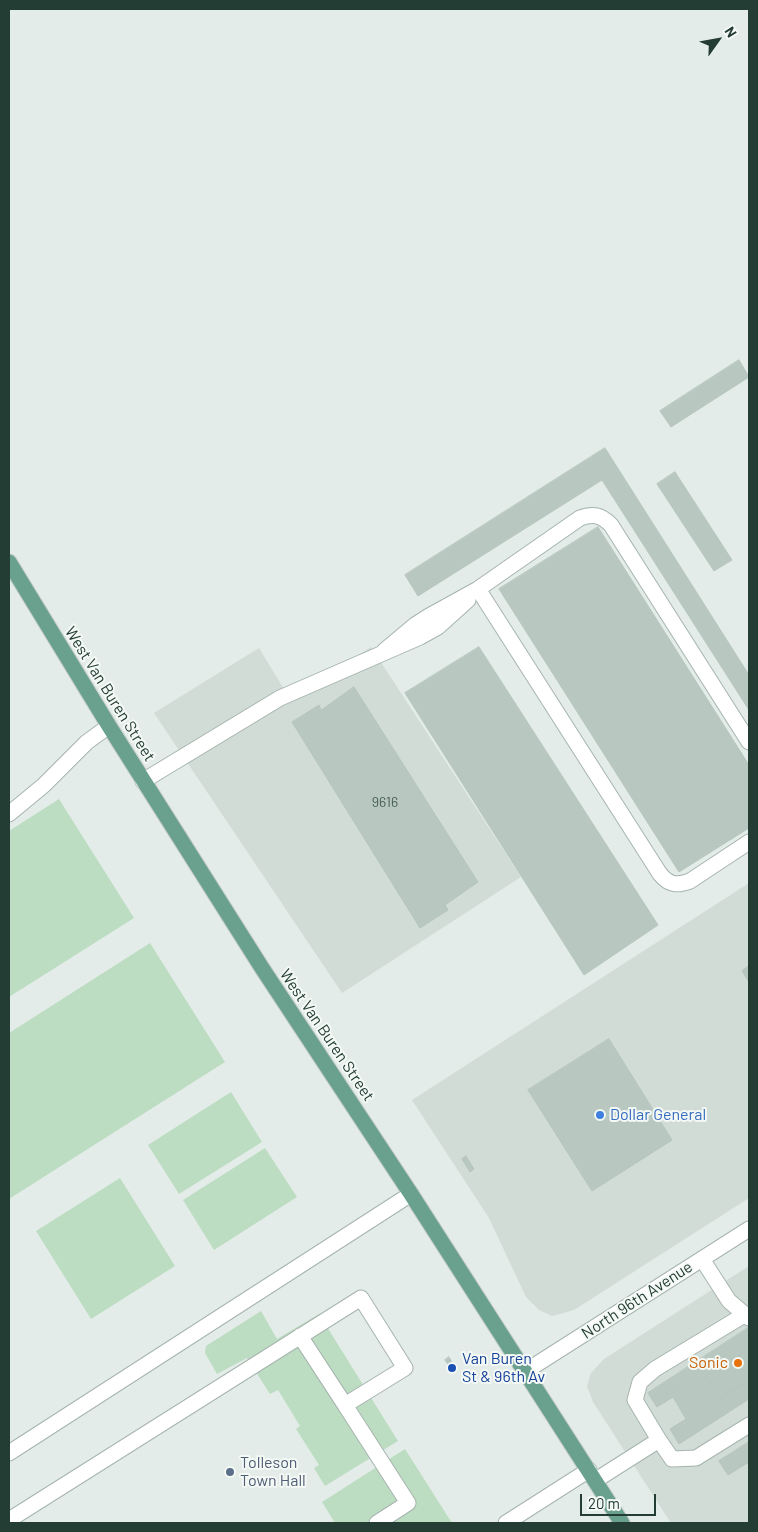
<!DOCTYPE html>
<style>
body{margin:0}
#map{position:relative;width:758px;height:1532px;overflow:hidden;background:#e3ece8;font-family:Barlow,sans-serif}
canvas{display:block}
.frame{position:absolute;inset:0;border:10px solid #233d34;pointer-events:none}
.north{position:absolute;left:693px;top:15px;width:50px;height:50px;-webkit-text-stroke:4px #f4f9f6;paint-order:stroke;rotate:58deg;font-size:14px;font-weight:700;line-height:20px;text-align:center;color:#233d34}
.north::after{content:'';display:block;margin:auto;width:18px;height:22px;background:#233d34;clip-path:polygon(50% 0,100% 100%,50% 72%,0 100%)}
.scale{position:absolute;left:580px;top:1494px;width:76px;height:22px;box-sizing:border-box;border:2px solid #233d34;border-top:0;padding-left:6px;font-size:15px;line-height:18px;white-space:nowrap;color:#233d34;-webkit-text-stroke:4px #f4f9f6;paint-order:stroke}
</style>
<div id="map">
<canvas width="758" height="1532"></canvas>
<div class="frame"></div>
<div class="north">N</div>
<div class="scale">20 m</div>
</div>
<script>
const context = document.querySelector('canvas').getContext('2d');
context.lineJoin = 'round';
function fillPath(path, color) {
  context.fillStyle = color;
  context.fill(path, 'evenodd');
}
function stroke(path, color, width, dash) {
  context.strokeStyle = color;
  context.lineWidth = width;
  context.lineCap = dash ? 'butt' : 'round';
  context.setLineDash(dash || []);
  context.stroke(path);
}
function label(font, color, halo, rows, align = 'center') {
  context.font = font + ' Barlow,sans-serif';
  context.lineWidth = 4;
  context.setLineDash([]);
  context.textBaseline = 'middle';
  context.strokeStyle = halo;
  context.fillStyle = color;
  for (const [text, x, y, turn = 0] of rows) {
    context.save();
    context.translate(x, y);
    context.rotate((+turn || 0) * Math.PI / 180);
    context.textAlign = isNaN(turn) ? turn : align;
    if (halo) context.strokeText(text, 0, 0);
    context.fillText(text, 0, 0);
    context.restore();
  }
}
fillPath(new Path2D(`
 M 371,647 L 521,877 L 342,993 L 154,713 L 259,648 L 290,699 Z
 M 749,883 L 749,1198 L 574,1310 L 552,1316 L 539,1310 L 526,1297 L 489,1218 L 412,1100 Z
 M 749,1266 L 749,1523 L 671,1523 L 593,1402 L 587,1386 L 591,1373 L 604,1359 Z`), '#d1dcd6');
fillPath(new Path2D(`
 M 59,799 L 134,918 L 9,997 L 9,831 Z
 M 150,943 L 225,1062 L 9,1199 L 9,1033 Z
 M 231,1092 L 262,1142 L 179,1194 L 148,1145 Z
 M 265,1148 L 297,1197 L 214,1250 L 183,1200 Z
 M 120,1178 L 175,1266 L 91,1319 L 36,1231 Z
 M 261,1311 L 277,1339 L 319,1314 L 398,1441 L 325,1486 L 314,1468 L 319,1465 L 296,1429 L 300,1426 L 278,1390 L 270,1394 L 247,1358 L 217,1374 L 205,1353 L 206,1346 Z
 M 405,1449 L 452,1523 L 335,1523 L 322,1502 Z`), '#bdddc3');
const building = new Path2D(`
 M 739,360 L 749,377 L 671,427 L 660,411 Z
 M 605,448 L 749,675 L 749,710 L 602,480 L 418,596 L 405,575 Z
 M 675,472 L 732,560 L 714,571 L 657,484 Z
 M 598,527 L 749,765 L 749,828 L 679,872 L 499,589 Z
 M 479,647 L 658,925 L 584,975 L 405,693 Z
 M 354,687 L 478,882 L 445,905 L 448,910 L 420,928 L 292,722 L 319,705 L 321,710 Z
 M 749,966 L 749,982 L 742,971 Z
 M 609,1039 L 672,1140 L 592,1191 L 528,1090 Z
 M 466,1156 L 474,1169 L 470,1172 L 462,1159 Z
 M 748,1328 L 749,1349 L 705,1377 L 719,1399 L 749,1380 L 749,1399 L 679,1444 L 670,1429 L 686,1419 L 673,1397 L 657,1407 L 648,1393 Z
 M 749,1349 L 749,1380 L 719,1399 L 705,1377 Z
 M 449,1357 L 456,1370 L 453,1372 L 445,1360 Z
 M 749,1442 L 749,1462 L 728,1475 L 719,1461 Z`);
fillPath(building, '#b8c7c0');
stroke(building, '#b6c6be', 1);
const service = new Path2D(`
 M 478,589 L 660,874 C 669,885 677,886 690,881 L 749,842
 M 384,651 L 415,625 L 429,616 L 478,589 L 580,518 C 593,513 601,515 611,525 L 749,742
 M 143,781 L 280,698 L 420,637 L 438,627 L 468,600
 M 9,814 L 44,785 L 87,742 L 109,726
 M 702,1259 L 729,1301 L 749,1318
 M 300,1336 L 345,1405
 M 659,1440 L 635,1400 L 640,1382 L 655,1369 L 744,1315
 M 9,1453 L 411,1194
 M 596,1480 L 659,1440 L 672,1459 L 696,1458 L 749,1425
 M 9,1520 L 361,1298 L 405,1368 L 345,1405 L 408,1503 L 377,1523
 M 506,1523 L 589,1470`);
const minor = new Path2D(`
 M 526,1371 L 749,1229`);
const primary = new Path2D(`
 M 9,562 L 109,726 L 262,968 L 411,1194 L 622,1523`);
stroke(service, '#a6b4ae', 17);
stroke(minor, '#a6b4ae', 17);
stroke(primary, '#c1c9c6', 17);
stroke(service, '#fff', 15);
stroke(minor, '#fff', 15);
stroke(primary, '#69a08e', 15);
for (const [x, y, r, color] of [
 [600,1115,5,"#3f7fe0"],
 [738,1363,5,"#e8710a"],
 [452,1368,5,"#1a4fb4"],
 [230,1472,5,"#5c6f8a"]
]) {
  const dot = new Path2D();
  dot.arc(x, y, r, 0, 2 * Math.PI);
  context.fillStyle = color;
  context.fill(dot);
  stroke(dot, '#f4f9f6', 2);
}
label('14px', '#486057', null, [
 ["9616",385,802]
]);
label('16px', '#233d34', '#f4f9f6', [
 ["West Van Buren Street",110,694,58],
 ["West Van Buren Street",327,1035,56],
 ["North 96th Avenue",637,1300,-33]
]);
label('16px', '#366cbe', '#f4f9f6', [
 ["Dollar General",610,1115]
], 'left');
label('16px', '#164399', '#f4f9f6', [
 ["Van Buren",462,1359],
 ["St & 96th Av",462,1377]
], 'left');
label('16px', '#c56008', '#f4f9f6', [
 ["Sonic",728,1363]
], 'right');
label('16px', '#4e5e75', '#f4f9f6', [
 ["Tolleson",240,1463],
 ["Town Hall",240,1481]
], 'left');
</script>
